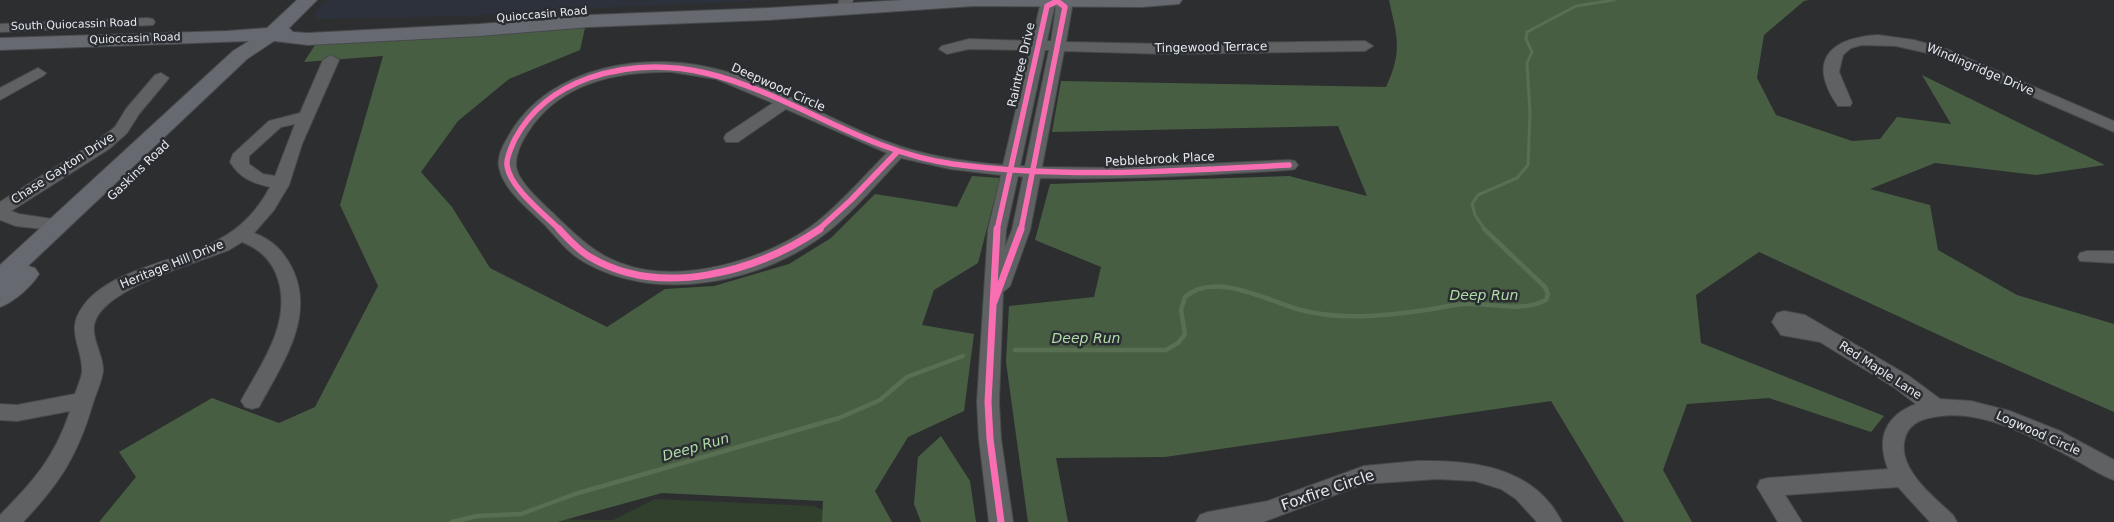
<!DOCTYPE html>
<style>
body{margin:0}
canvas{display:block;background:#2c2e30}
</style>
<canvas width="2114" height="522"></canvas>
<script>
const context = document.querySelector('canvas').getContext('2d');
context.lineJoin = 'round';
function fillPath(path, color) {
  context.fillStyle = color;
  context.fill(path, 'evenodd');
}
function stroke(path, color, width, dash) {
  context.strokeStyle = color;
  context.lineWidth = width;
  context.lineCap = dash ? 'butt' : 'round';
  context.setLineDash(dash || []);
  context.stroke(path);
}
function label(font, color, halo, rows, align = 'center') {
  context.font = font + ' "DejaVu Sans",sans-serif';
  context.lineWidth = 5;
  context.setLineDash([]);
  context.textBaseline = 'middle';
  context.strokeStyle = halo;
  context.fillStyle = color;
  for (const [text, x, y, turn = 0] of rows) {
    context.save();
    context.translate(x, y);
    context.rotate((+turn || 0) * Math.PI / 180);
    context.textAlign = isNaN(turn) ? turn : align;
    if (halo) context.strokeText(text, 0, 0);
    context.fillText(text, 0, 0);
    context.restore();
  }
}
fillPath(new Path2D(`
 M 327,0 L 775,0 L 575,9 L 470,16 L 318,19 L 315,16 L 316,11 Z`), '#2d313b');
fillPath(new Path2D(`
 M 655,499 L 814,506 L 848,522 L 535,522 L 538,519 L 613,520 Z`), '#313f2d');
fillPath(new Path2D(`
 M 1389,0 L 1809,0 L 1804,1 L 1764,35 L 1757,78 L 1776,115 L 1852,141 L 1880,139 L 1897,117 L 1951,124 L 1922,75 L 2105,165 L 2036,175 L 1935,163 L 1870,189 L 1930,205 L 1938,250 L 2017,295 L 2114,324 L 2114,412 L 1967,348 L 1759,252 L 1696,295 L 1701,343 L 1884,416 L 1871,432 L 1769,398 L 1687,404 L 1663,470 L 1692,522 L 1624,522 L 1551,401 L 1165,457 L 1056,458 L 1068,522 L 1028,522 L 1006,362 L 1009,306 L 1094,297 L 1101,267 L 1035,240 L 1050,184 L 1289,176 L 1367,196 L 1338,126 L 1052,132 L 1061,81 L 1386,87 C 1403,51 1397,37 1389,0 Z
 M 585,28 L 580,50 L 509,79 L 458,121 L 421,172 L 452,207 L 490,268 L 607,327 L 665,289 L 714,286 L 789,264 L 831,238 L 875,194 L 957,207 L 972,176 L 1000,178 L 978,263 L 934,290 L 922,325 L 974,334 L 964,411 L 908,437 L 875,491 L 892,522 L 822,522 L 823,501 L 662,493 L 557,522 L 99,522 L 136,477 L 119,452 L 212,398 L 279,423 L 315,407 L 378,286 L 340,205 L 383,56 L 304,62 L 315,45 Z
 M 941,436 L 970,481 L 976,522 L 921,522 L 914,504 L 918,457 Z`), '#485e42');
stroke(new Path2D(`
 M 1485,230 L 1475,215 L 1472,204 L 1478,195 L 1517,178 L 1528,165 L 1530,113 L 1527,63 L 1532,52 L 1526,39 L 1527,32 L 1576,6 L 1614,0`), '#586f52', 3);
stroke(new Path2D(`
 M 1015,350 L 1166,350 L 1178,343 L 1185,334 L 1181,310 L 1185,297 C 1214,271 1267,300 1297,309 C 1339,321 1384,316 1426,310 C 1440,308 1454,304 1467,304 C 1495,303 1520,313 1546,300 L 1548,294 L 1545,287 L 1484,229
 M 452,522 L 477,516 L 521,514 L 575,494 L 839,418 L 880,400 L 907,377 L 963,356`), '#586f52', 4.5);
const minor = new Path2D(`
 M 839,0 L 853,0 L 849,13 L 839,13 L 837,10 Z
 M 1048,0 L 1065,0 L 1072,7 L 1066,42 L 1166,44 L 1365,41 L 1373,46 L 1365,51 L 1166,54 L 1064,51 L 1042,167 L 1120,168 L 1289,160 L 1295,161 L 1298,165 L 1295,169 L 1289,170 C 1206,175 1123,180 1040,178 L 1030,230 L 1010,286 L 1003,292 L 999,402 L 1001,439 L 1013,522 L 989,522 L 979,439 L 977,402 L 988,230 L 1001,175 L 950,169 L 901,158 C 878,182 856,209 830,230 C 766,282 658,305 584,262 C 568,253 557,238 545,225 C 530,210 503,190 499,167 C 497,157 503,145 508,137 C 549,63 652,49 727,72 C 783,89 833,122 888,142 C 925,156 964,162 1003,165 L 1030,50 L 969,49 L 947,54 L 939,49 L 942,46 L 969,39 L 1032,41 L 1040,6 ZM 1056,7 L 1051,41 L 1047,41 L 1054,8 ZM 1045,50 L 1049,50 L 1025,166 L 1020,166 ZM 671,72 L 716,79 L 773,103 L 726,134 L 724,138 L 726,142 L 738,142 L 786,109 L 887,153 C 864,176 842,202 817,222 C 768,260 679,286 620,263 C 596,254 580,239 562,222 C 550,209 515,182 516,164 C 516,153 522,141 528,132 C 559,83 617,71 671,72 ZM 1018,176 L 1023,177 L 1012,230 L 1005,247 L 1006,230 Z
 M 148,18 L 153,19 L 155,22 L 153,25 L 0,32 L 0,24 Z
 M 1878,35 L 1914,40 L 1946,49 L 2114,121 L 2114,132 L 1936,55 L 1896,46 L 1862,45 L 1851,48 L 1843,55 L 1839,72 L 1852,103 L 1850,106 L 1838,106 C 1807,61 1829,38 1878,35 Z
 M 331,55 L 339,60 L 302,144 L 289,185 L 274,210 L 254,233 C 272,240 283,250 292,268 C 316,317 282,364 259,407 L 252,409 L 245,407 L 241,401 C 261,364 292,323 278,279 C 272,260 260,249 242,242 L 229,250 C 195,263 112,286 96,319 C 88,335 104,354 103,371 C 102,381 96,393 93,403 C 78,455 60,483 23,522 L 0,522 L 0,515 C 33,482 55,457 70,411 L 17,421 L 0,420 L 0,404 L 17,405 L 75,394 C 77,387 83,376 82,369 C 82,351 70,334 77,317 C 98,269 177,263 218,240 C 241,228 258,210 270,187 C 252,183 240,178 230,162 L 233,154 L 269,121 L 300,113 L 323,60 ZM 295,124 L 275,176 L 263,174 L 249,164 L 249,156 L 281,127 Z
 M 38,68 L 46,73 L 43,76 L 0,100 L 0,88 Z
 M 161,73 L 169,78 L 139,114 L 127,133 L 109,149 L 11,211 L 19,214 L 66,221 L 69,225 L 66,229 L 60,231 L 16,226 L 0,220 L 0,202 L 97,141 L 115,127 L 126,109 L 155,75 Z
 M 2087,251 L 2114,251 L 2114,263 L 2080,261 L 2078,257 L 2080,253 Z
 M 1784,311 L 1805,315 L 1909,376 L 1940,399 L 1971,401 L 2010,411 L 2060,431 L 2114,460 L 2114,480 C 2100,475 2087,466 2074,459 C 2033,437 1982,408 1934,417 C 1921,419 1909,424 1905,438 C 1896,468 1934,497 1953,515 L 1957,522 L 1930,522 L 1898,487 L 1785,495 L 1802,522 L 1778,522 L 1757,487 L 1760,480 L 1768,478 L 1888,469 C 1876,438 1885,416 1916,404 L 1895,388 L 1820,342 L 1781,335 L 1772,322 L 1777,313 Z
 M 1417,461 C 1472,460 1534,466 1562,522 L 1537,522 L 1516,499 L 1501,489 L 1475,481 L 1437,479 L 1364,484 L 1263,522 L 1196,522 L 1200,515 L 1208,512 L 1268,501 L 1364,466 Z`);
const major = new Path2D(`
 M 297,0 L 317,0 L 289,28 L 293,32 L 308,33 L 480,24 L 589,15 L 768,8 L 903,0 L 1182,0 L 1179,4 L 1142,7 L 974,6 L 768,20 L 589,27 L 480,36 L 308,45 L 274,41 L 247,59 L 28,266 L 35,268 L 39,274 C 31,287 14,302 0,307 L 0,265 L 233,51 L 249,41 L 0,50 L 0,38 L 227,31 L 267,28 Z`);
stroke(minor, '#47494b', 2);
stroke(major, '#47494b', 2);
fillPath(minor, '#606163');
fillPath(major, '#666970');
stroke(new Path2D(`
 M 560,230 C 545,215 509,187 507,165 C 506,157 512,146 515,139 C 531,109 558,89 589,78 C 727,31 824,147 953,164 C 1065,179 1177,171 1289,165
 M 818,230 L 851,200 L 897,152
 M 997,230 L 1047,6 L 1057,1 L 1065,7 L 1021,230`), '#f96db3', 5.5);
stroke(new Path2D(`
 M 559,229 C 568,239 578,250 590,257 C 661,299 756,272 820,229
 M 997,229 L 988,402 L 990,439 L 1001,522
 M 994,302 L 1021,229`), '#f96db3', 7);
label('11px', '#e7e9ed', '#2a2d32', [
 ["Quioccasin Road",542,15,-5],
 ["South Quiocassin Road",74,25,-2],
 ["Quioccasin Road",135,39,-2]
]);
label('12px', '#e7e9ed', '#2a2d32', [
 ["Tingewood Terrace",1211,48,-1],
 ["Raintree Drive",1022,65,-77],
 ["Windingridge Drive",1980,70,23],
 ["Deepwood Circle",778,88,24],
 ["Pebblebrook Place",1160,160,-3],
 ["Chase Gayton Drive",63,169,-33],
 ["Gaskins Road",139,171,-44],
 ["Heritage Hill Drive",172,265,-22],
 ["Red Maple Lane",1880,371,33],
 ["Logwood Circle",2038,434,24]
]);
label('italic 14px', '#b1dda6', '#2a2d32', [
 ["Deep Run",1484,296],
 ["Deep Run",1086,339],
 ["Deep Run",696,448,-16]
]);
label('15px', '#e7e9ed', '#2a2d32', [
 ["Foxfire Circle",1328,491,-19]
]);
</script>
